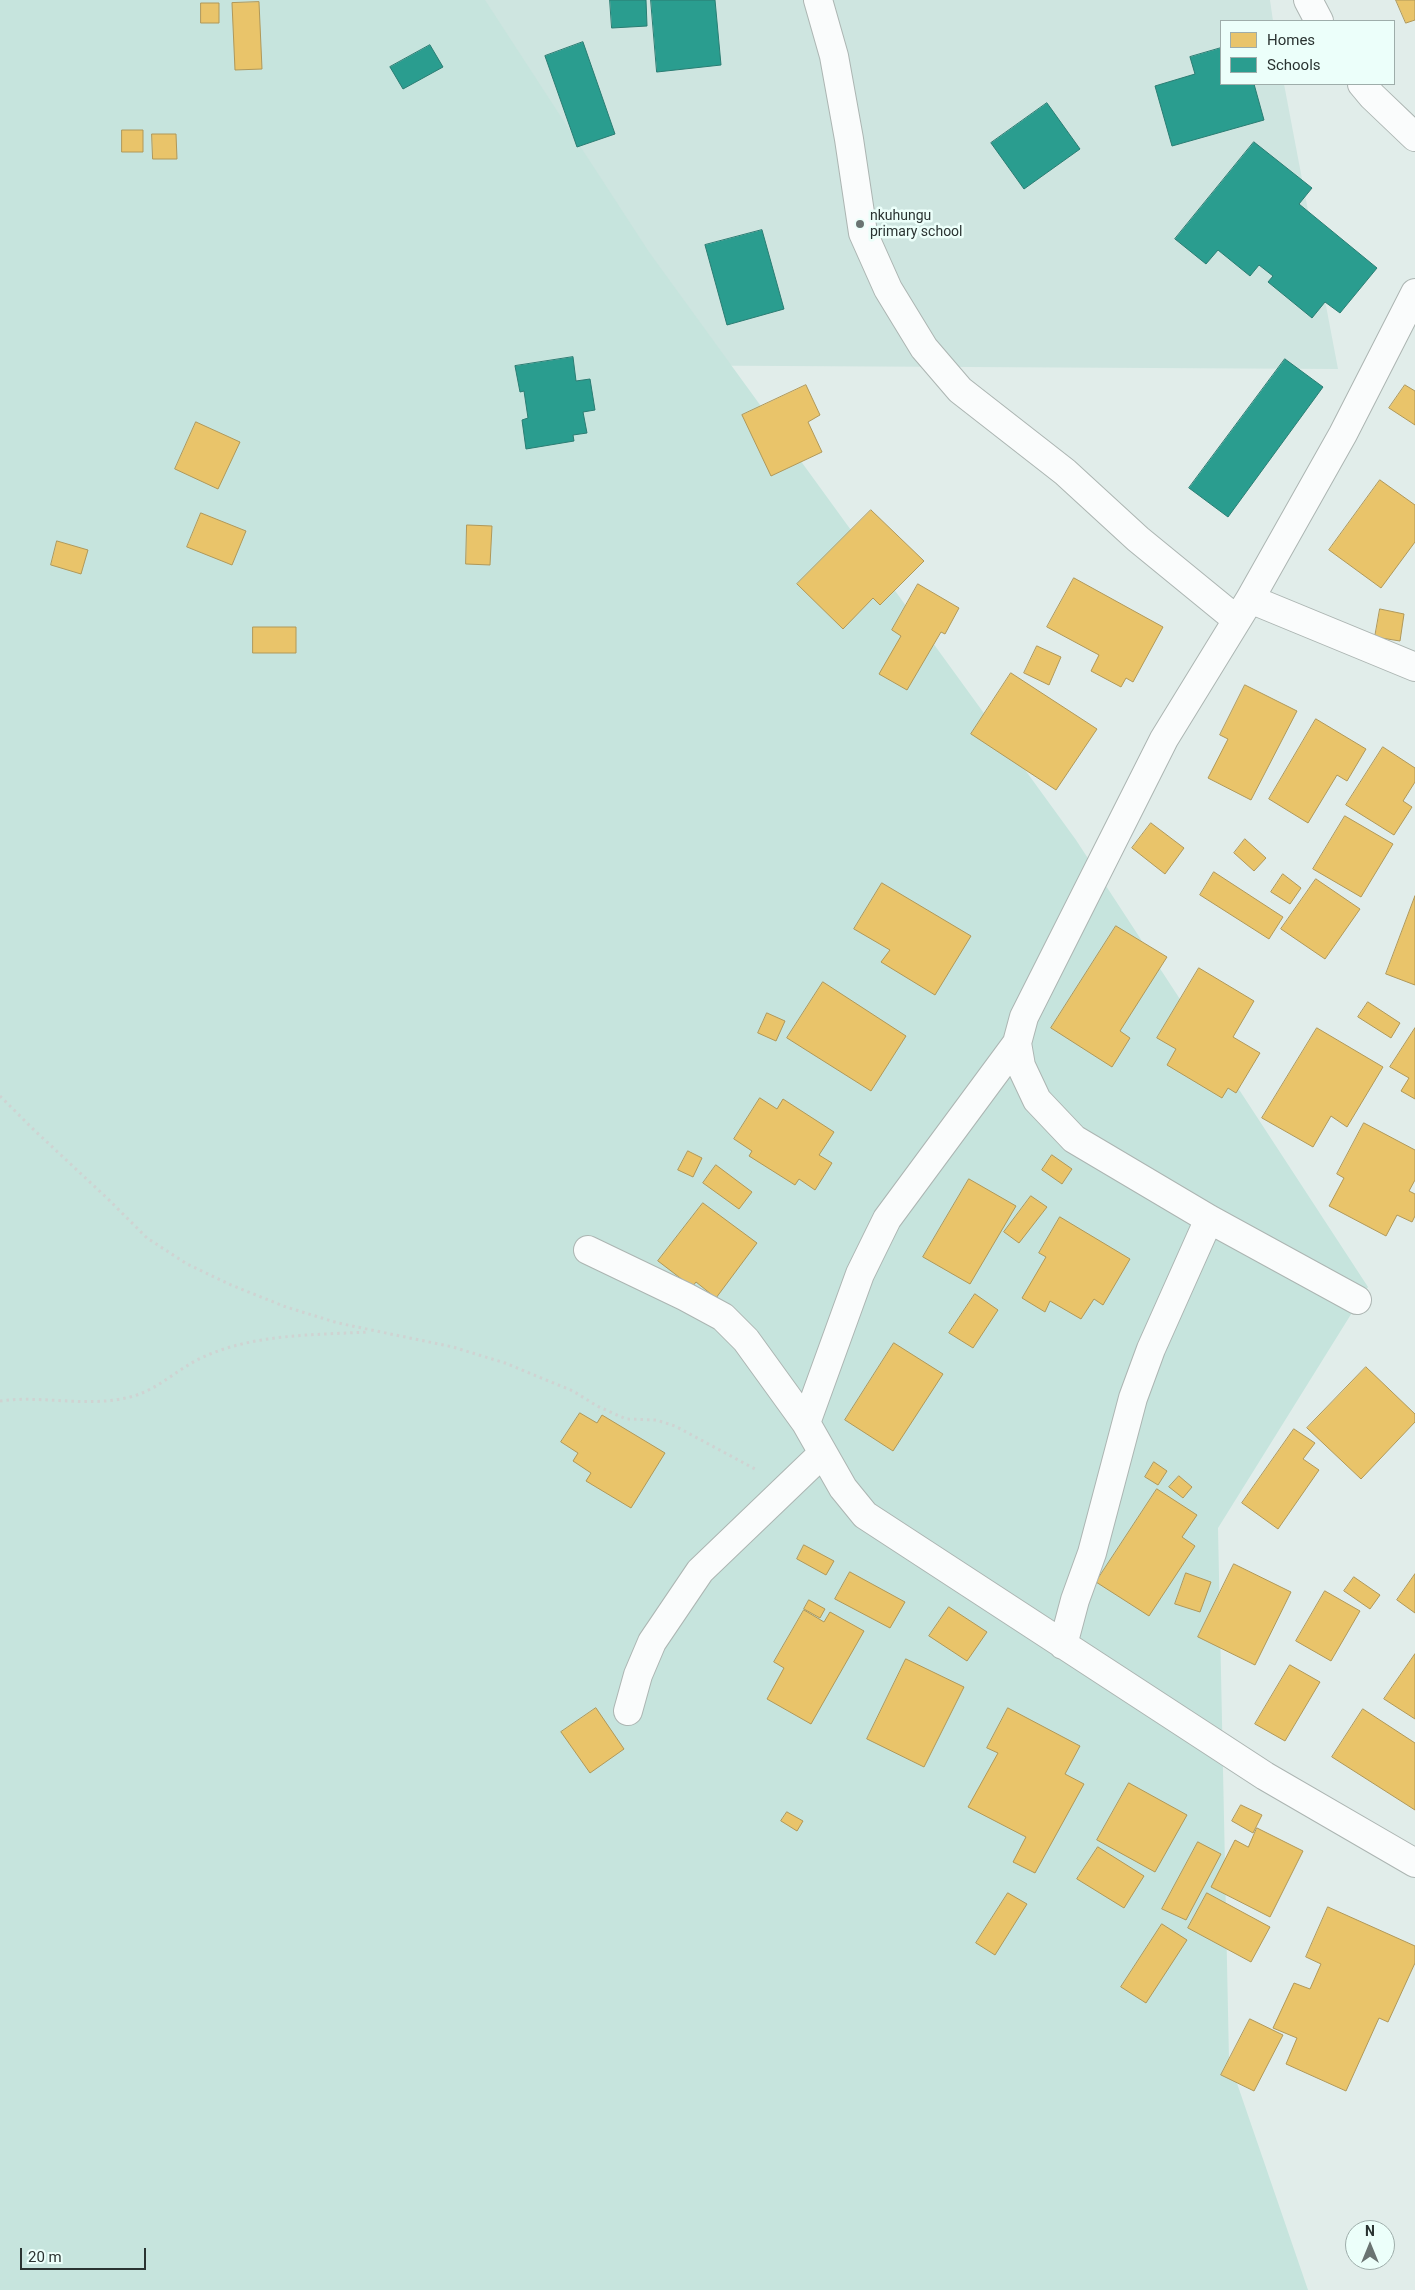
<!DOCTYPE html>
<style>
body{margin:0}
#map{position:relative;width:1415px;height:2290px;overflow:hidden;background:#e1edea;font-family:Roboto,sans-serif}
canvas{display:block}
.legend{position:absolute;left:1220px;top:20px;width:175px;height:65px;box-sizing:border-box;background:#ecfffa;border:1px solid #9eadaa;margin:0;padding:6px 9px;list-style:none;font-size:15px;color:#2a3331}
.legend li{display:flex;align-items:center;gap:10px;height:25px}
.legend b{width:25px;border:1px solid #9eadaa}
.north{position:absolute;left:1345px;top:2220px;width:50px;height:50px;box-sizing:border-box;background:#ecfffa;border:1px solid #9eadaa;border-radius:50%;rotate:0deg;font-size:14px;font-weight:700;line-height:20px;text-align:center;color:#2a3331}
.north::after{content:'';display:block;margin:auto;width:18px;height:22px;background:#6a7472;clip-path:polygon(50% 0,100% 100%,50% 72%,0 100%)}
.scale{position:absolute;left:20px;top:2248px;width:126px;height:22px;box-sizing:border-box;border:2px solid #2a3331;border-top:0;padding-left:6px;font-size:15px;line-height:18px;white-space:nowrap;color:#2a3331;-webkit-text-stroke:4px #ecfffa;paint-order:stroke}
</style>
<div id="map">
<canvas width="1415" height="2290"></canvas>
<ul class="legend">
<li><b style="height:14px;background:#e9c46a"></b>Homes</li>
<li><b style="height:14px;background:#2a9d8f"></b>Schools</li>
</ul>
<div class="north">N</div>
<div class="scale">20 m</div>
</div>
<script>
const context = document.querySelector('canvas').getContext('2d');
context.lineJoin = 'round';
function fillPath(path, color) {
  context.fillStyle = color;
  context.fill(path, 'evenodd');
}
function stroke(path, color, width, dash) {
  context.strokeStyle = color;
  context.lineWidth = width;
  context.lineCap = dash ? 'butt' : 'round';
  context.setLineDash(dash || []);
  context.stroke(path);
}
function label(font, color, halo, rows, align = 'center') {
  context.font = font + ' Roboto,sans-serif';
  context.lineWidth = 5;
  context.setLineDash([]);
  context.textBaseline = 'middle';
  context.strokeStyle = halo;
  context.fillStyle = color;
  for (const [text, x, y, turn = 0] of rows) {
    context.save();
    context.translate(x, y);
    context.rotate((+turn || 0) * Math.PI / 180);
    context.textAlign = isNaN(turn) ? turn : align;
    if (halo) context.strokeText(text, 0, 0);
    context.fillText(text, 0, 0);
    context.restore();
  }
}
fillPath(new Path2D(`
 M 402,0 L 1270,0 L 1273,21 L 1221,21 L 1221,84 L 1284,84 L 1338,369 L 414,364 Z`), '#cee5e0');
fillPath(new Path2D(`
 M 0,0 L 485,0 L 649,252 L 1076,840 L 1368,1287 L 1218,1528 L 1229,2060 L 1308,2290 L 0,2290 Z`), '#c6e4dd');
const homes = new Path2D(`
 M 1396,0 L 1415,0 L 1415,20 L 1406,23 Z
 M 259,2 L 262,69 L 235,70 L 232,3 Z
 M 201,3 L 219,3 L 219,23 L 201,23 Z
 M 122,130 L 143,130 L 143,152 L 122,152 Z
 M 152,134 L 176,134 L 177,159 L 153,159 Z
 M 806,385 L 820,415 L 808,422 L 822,452 L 771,476 L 742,415 Z
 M 1405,385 L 1415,391 L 1415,425 L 1389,408 Z
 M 196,422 L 240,442 L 218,489 L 175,469 Z
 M 1380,480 L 1415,505 L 1415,542 L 1381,588 L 1329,550 Z
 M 871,510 L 924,561 L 880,605 L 873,598 L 843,629 L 797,584 Z
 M 201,513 L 246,531 L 232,565 L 187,547 Z
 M 467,525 L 492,526 L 490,565 L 466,564 Z
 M 57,541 L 88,550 L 81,574 L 51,565 Z
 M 1074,578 L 1163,627 L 1133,682 L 1126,678 L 1121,687 L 1091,671 L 1099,655 L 1047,627 Z
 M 918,584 L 959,608 L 945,634 L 941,632 L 907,690 L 879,674 L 901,636 L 892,630 Z
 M 1380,609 L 1404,614 L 1400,641 L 1375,637 Z
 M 253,627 L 296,627 L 296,653 L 253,653 Z
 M 1037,646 L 1061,657 L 1049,685 L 1024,673 Z
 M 1011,673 L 1097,729 L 1056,790 L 971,734 Z
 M 1245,685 L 1297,711 L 1251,800 L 1208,778 L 1228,739 L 1220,735 Z
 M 1316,719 L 1366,749 L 1347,781 L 1337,775 L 1308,823 L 1269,799 Z
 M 1383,747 L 1415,768 L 1415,782 L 1403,801 L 1412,807 L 1394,835 L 1346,805 Z
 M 1345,816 L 1393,844 L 1361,897 L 1313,869 Z
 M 1151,823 L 1184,848 L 1165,874 L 1132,848 Z
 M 1245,839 L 1266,858 L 1254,871 L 1234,853 Z
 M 1214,872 L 1283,917 L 1269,939 L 1200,895 Z
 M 1283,874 L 1301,888 L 1290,904 L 1271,892 Z
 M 1316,879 L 1360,909 L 1325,959 L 1281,929 Z
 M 882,883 L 971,936 L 935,995 L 881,962 L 890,950 L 854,929 Z
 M 1415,896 L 1415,985 L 1386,974 Z
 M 1116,926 L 1167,957 L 1120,1031 L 1130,1038 L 1112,1067 L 1051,1028 Z
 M 1199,968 L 1254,1001 L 1233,1037 L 1260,1053 L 1236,1093 L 1228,1088 L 1222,1098 L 1167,1065 L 1176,1049 L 1157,1038 Z
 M 823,982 L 906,1036 L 871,1091 L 787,1038 Z
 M 1368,1002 L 1400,1023 L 1391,1038 L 1358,1017 Z
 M 767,1013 L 785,1021 L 776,1041 L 758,1033 Z
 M 1317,1028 L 1383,1067 L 1347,1127 L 1331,1116 L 1313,1147 L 1262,1118 Z
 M 1415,1028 L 1415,1099 L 1401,1091 L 1409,1078 L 1390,1067 Z
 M 760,1098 L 777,1109 L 783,1099 L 834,1132 L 819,1155 L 832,1163 L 815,1190 L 799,1179 L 795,1185 L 749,1156 L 752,1151 L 734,1139 Z
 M 1364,1123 L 1415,1150 L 1415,1180 L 1409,1191 L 1415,1194 L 1415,1216 L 1412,1222 L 1397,1215 L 1386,1236 L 1329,1206 L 1344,1178 L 1337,1174 Z
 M 688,1151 L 702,1158 L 693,1177 L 678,1170 Z
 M 1052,1155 L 1072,1169 L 1062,1184 L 1042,1170 Z
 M 716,1165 L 752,1192 L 739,1209 L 703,1183 Z
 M 969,1179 L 1016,1206 L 970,1284 L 923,1257 Z
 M 1031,1196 L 1047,1207 L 1019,1243 L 1004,1232 Z
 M 703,1203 L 757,1243 L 716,1298 L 696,1282 L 692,1287 L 658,1261 Z
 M 1060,1217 L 1130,1259 L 1103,1305 L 1094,1299 L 1081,1319 L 1050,1301 L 1045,1312 L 1022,1298 L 1046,1257 L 1039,1253 Z
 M 975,1294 L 998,1310 L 973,1348 L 949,1333 Z
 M 894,1343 L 943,1374 L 893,1451 L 845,1420 Z
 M 1366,1367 L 1415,1414 L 1415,1422 L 1361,1479 L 1307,1428 Z
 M 580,1413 L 597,1423 L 602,1415 L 665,1453 L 631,1508 L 586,1481 L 591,1473 L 573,1461 L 578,1453 L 561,1442 Z
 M 1294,1429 L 1315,1443 L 1303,1459 L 1319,1470 L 1278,1529 L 1242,1503 Z
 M 1154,1462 L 1167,1471 L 1158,1485 L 1145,1477 Z
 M 1179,1476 L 1192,1487 L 1183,1498 L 1169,1487 Z
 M 1157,1489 L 1197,1515 L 1182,1537 L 1195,1546 L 1149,1616 L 1096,1582 Z
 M 804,1545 L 834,1561 L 826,1575 L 797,1559 Z
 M 1234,1564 L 1291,1592 L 1255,1665 L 1198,1637 Z
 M 850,1572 L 905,1602 L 890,1628 L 835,1599 Z
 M 1186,1573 L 1211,1582 L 1200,1612 L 1175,1604 Z
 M 1415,1574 L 1415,1613 L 1397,1600 Z
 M 1354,1577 L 1380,1595 L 1370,1609 L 1344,1591 Z
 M 1325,1591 L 1360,1611 L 1331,1661 L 1296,1641 Z
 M 809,1600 L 825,1609 L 820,1618 L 804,1609 Z
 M 949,1607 L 987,1632 L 967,1661 L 929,1636 Z
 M 804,1610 L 824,1622 L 830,1612 L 864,1631 L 811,1724 L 767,1699 L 784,1668 L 774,1662 Z
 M 1415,1654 L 1415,1719 L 1384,1699 Z
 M 906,1659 L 964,1687 L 924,1767 L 867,1739 Z
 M 1290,1665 L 1320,1682 L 1285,1741 L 1255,1724 Z
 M 596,1708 L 624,1749 L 590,1773 L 561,1732 Z
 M 1008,1708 L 1080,1746 L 1065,1774 L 1084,1784 L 1035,1873 L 1013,1862 L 1026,1837 L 968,1807 L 998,1753 L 987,1748 Z
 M 1363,1709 L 1415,1743 L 1415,1810 L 1332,1757 Z
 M 1129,1783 L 1187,1815 L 1155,1872 L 1097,1840 Z
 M 1241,1805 L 1262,1815 L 1253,1833 L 1232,1821 Z
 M 787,1812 L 803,1821 L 797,1831 L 781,1821 Z
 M 1257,1828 L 1303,1851 L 1270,1917 L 1211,1887 L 1235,1840 L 1248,1847 Z
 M 1198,1842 L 1221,1854 L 1186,1920 L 1162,1909 Z
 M 1098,1847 L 1144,1876 L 1124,1908 L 1077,1879 Z
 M 1008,1893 L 1027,1904 L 995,1955 L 976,1943 Z
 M 1207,1893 L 1270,1927 L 1251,1962 L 1188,1928 Z
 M 1328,1907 L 1415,1946 L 1415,1963 L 1388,2022 L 1379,2018 L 1346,2091 L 1286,2064 L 1297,2038 L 1273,2028 L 1294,1983 L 1310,1989 L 1321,1964 L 1306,1957 Z
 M 1162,1924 L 1187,1940 L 1146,2003 L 1121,1987 Z
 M 1250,2019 L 1283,2035 L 1254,2091 L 1221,2075 Z`);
fillPath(homes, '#e9c46a');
stroke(homes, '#b09859', 1);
const schools = new Path2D(`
 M 610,0 L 646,0 L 647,26 L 612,28 Z
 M 651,0 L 715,0 L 721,65 L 657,72 Z
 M 583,42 L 615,134 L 577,147 L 545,56 Z
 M 430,45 L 443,67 L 403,89 L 390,67 Z
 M 1221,48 L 1221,84 L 1254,84 L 1264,120 L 1172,146 L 1155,86 L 1195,74 L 1190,57 Z
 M 1047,103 L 1080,149 L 1024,189 L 991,143 Z
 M 1254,142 L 1312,188 L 1299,204 L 1377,268 L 1340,313 L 1325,302 L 1312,318 L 1268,282 L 1273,276 L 1259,265 L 1250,276 L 1218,250 L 1206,264 L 1175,239 Z
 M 762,230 L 784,309 L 727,325 L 705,245 Z
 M 573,357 L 576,381 L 590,379 L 595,410 L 583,412 L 587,433 L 573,435 L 574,441 L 526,449 L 522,420 L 528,418 L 524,391 L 520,392 L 515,366 Z
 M 1285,359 L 1323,387 L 1228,517 L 1189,488 Z`);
fillPath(schools, '#2a9d8f');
stroke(schools, '#2a7d73', 1);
const minor = new Path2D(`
 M 818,0 L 834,56 L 849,139 L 863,233 L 888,289 L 924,348 L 960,390 L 1065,472 L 1138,539 L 1237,620
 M 1308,0 L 1319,21
 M 1362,84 L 1372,96 L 1415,137
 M 1250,599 L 1415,667
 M 588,1250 L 686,1297 L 723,1317 L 746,1340 L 806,1423 L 843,1488 L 865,1515 L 1265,1776 L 1415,1863
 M 1357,1300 L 1209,1219 L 1074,1139 L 1037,1100 L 1021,1066 L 1017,1043 L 1024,1017 L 1164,739 L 1250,599 L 1343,434 L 1415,293
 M 806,1423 L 860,1274 L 887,1219 L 1017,1043
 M 1063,1645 L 1075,1600 L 1092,1553 L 1133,1398 L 1151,1349 L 1209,1219
 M 628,1711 L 638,1675 L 652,1642 L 700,1571 L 823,1453`);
stroke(minor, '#acb5b2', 30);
stroke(new Path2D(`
 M 0,1096 L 32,1128 L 108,1199 L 147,1238 L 187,1264 L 231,1285 L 286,1307 L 338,1323 L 453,1347 L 505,1363 L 573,1391 L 597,1406 L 626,1419 L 656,1420 L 675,1426 L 755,1469
 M 0,1401 C 42,1395 88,1408 130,1397 C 158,1390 177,1369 203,1357 C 254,1334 313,1335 368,1332`), '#cfd3d2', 3, [2.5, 4]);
stroke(minor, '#fafcfc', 28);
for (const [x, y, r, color] of [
 [860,224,5,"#6a7472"]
]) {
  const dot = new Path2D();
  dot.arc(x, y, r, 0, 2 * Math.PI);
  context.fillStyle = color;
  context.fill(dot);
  stroke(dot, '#ecfffa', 2);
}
label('14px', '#2a3331', '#ecfffa', [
 ["nkuhungu",870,216],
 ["primary school",870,232]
], 'left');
</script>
